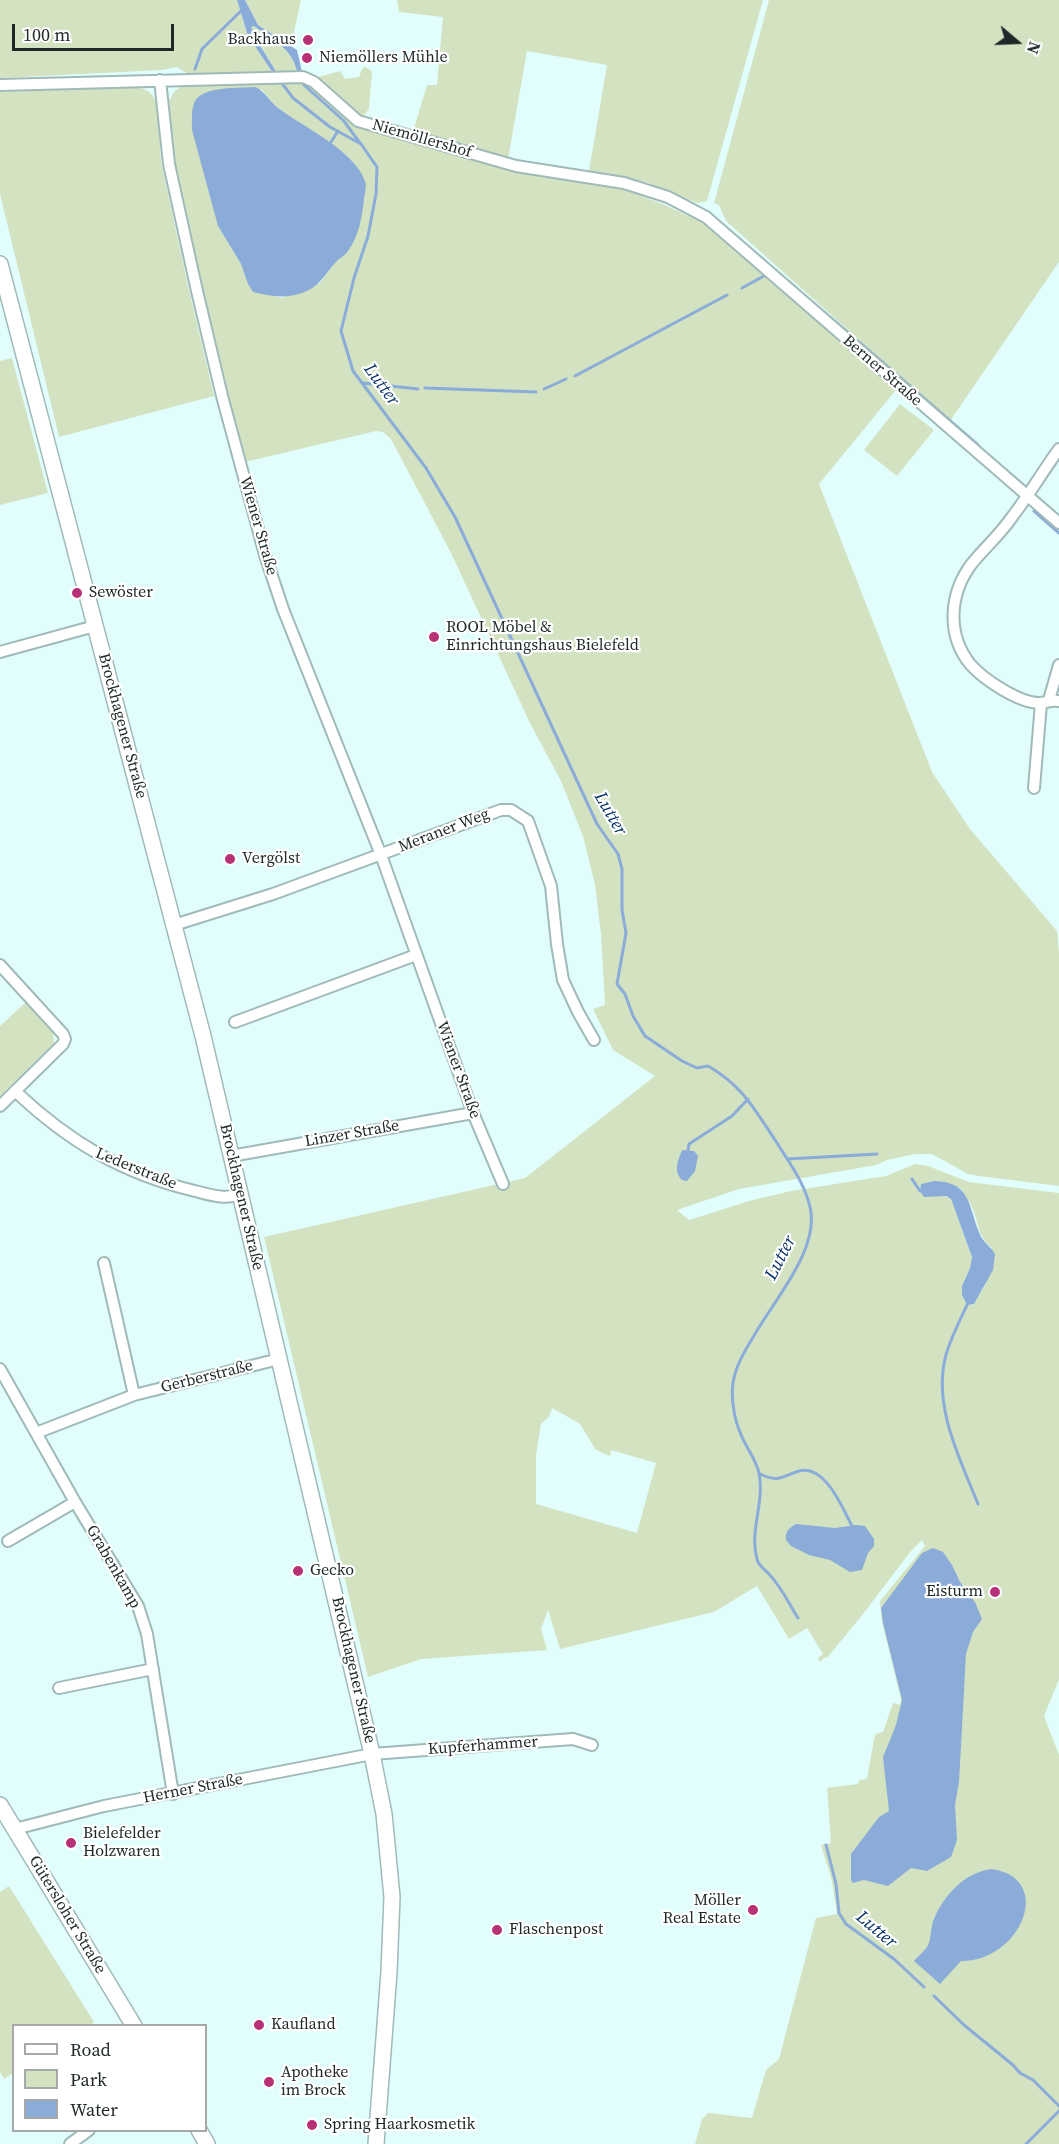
<!DOCTYPE html>
<meta charset="utf-8">
<style>
body{margin:0}
#map{position:relative;width:1059px;height:2144px;overflow:hidden;background:#e2fefc;font-family:"Source Serif 4",serif}
canvas{display:block}
.legend{position:absolute;left:12px;top:2024px;width:195px;height:108px;box-sizing:border-box;background:#fff;border:2px solid #a5a9a9;margin:0;padding:8px 10px;list-style:none;font-size:18px;color:#1e2827}
.legend li{display:flex;align-items:center;gap:12px;height:30px}
.legend b{width:30px;border:2px solid #a5a9a9}
.north{position:absolute;left:987px;top:12px;width:60px;height:60px;-webkit-text-stroke:4px #fff;paint-order:stroke;rotate:109deg;font-size:16px;font-weight:700;line-height:24px;text-align:center;color:#1e2827}
.north::after{content:'';display:block;margin:auto;width:21px;height:27px;background:#1e2827;clip-path:polygon(50% 0,100% 100%,50% 72%,0 100%)}
.scale{position:absolute;left:12px;top:24px;width:162px;height:27px;box-sizing:border-box;border:3px solid #1e2827;border-top:0;padding-left:8px;font-size:18px;line-height:21px;white-space:nowrap;color:#1e2827;-webkit-text-stroke:4px #fff;paint-order:stroke}
</style>
<div id="map">
<canvas width="1059" height="2144"></canvas>
<ul class="legend">
<li><b style="height:8px;background:#fff"></b>Road</li>
<li><b style="height:16px;background:#d3e3c1"></b>Park</li>
<li><b style="height:16px;background:#8babd9"></b>Water</li>
</ul>
<div class="north">N</div>
<div class="scale">100 m</div>
</div>
<script>
const context = document.querySelector('canvas').getContext('2d');
context.lineJoin = 'round';
function fillPath(path, color) {
  context.fillStyle = color;
  context.fill(path, 'evenodd');
}
function stroke(path, color, width, dash) {
  context.strokeStyle = color;
  context.lineWidth = width;
  context.lineCap = dash ? 'butt' : 'round';
  context.setLineDash(dash || []);
  context.stroke(path);
}
function label(font, color, halo, rows, align = 'center') {
  context.font = font + ' "Source Serif 4",serif';
  context.lineWidth = 4.5;
  context.setLineDash([]);
  context.textBaseline = 'middle';
  context.strokeStyle = halo;
  context.fillStyle = color;
  for (const [text, x, y, turn = 0] of rows) {
    context.save();
    context.translate(x, y);
    context.rotate((+turn || 0) * Math.PI / 180);
    context.textAlign = isNaN(turn) ? turn : align;
    if (halo) context.strokeText(text, 0, 0);
    context.fillText(text, 0, 0);
    context.restore();
  }
}
fillPath(new Path2D(`
 M 0,0 L 237,0 L 248,36 L 273,73 L 188,74 L 177,67 L 162,70 L 0,78 Z
 M 245,0 L 301,0 L 291,46 L 258,25 Z
 M 397,0 L 763,0 L 707,201 L 697,203 L 646,182 L 589,171 L 607,65 L 527,51 L 508,159 L 413,132 L 427,85 L 437,85 L 443,17 L 399,12 Z
 M 769,0 L 1059,0 L 1059,262 L 950,421 L 726,221 L 719,205 L 714,203 Z
 M 254,26 C 272,39 293,49 297,72 L 277,73 L 250,27 Z
 M 365,67 L 372,71 L 369,109 L 361,119 L 315,78 L 340,71 L 345,79 L 359,77 L 362,69 Z
 M 306,81 L 353,123 L 515,171 L 623,189 L 665,205 L 710,226 L 896,390 L 819,484 L 932,772 L 970,829 L 1057,931 L 1059,953 L 1059,1186 L 979,1176 L 968,1174 L 932,1154 L 915,1154 L 887,1160 L 876,1165 L 739,1189 L 677,1210 L 689,1220 L 749,1201 L 791,1191 L 886,1176 L 915,1164 L 928,1166 L 969,1182 L 1059,1193 L 1059,1679 L 1044,1716 L 1059,1755 L 1059,2144 L 695,2144 L 702,2119 L 708,2113 L 752,2118 L 766,2070 L 779,2059 L 816,1918 L 837,1914 L 832,1881 L 821,1845 L 831,1843 L 827,1788 L 858,1784 L 859,1780 L 867,1779 L 874,1739 L 876,1734 L 883,1732 L 893,1703 L 900,1705 L 901,1699 L 882,1622 L 880,1601 L 925,1546 L 922,1540 L 911,1551 L 863,1614 L 827,1658 L 825,1657 L 820,1662 L 818,1658 L 823,1654 L 807,1628 L 789,1639 L 757,1586 L 714,1612 L 560,1649 L 548,1610 L 541,1629 L 547,1650 L 421,1659 L 368,1677 L 264,1237 L 525,1178 L 655,1076 L 613,1050 L 593,1009 L 605,1005 L 601,934 L 595,885 L 583,836 L 561,781 L 530,723 L 451,553 L 391,439 L 383,432 L 376,431 L 245,462 L 202,287 L 175,162 L 169,101 L 174,92 L 183,85 ZM 261,89 L 275,106 L 291,118 L 348,252 L 336,261 L 320,283 L 281,298 L 269,294 L 262,294 L 248,284 L 241,264 L 218,226 ZM 934,1181 L 960,1188 C 965,1195 970,1202 973,1209 C 979,1225 978,1237 992,1248 L 985,1285 L 974,1304 L 967,1305 L 962,1295 L 962,1286 L 970,1268 L 972,1257 L 951,1199 L 921,1184 ZM 552,1408 L 580,1424 L 596,1450 L 610,1456 L 611,1450 L 656,1463 L 637,1533 L 536,1504 L 536,1455 L 541,1424 L 549,1417 Z
 M 136,87 C 148,90 153,92 157,105 L 161,162 L 189,290 L 214,396 L 59,437 L 0,194 L 0,92 Z
 M 12,358 L 48,493 L 0,505 L 0,361 Z
 M 900,404 L 934,430 L 897,476 L 864,450 Z
 M 26,1002 L 53,1031 L 54,1043 L 0,1096 L 0,1026 Z
 M 9,1886 L 94,2022 L 88,2026 L 14,2026 L 13,2073 L 4,2079 L 0,2072 L 0,1892 Z`), '#d3e3c1');
fillPath(new Path2D(`
 M 237,0 L 245,0 L 258,25 L 297,50 L 302,72 L 297,72 C 293,49 272,39 254,26 L 251,27 L 255,37 L 277,73 L 273,73 L 248,36 Z
 M 255,87 C 264,90 270,102 278,108 C 303,127 354,150 365,181 C 367,186 365,193 364,199 C 362,217 359,236 348,251 C 345,256 339,258 335,263 C 324,276 318,288 302,293 C 285,299 269,296 253,292 L 248,284 L 241,264 L 218,226 L 192,130 C 192,120 191,109 195,101 C 203,86 240,88 255,87 Z
 M 682,1150 L 694,1151 L 698,1156 L 695,1171 L 687,1181 L 682,1180 C 673,1171 678,1161 682,1150 Z
 M 934,1181 C 971,1182 968,1205 979,1232 C 982,1242 991,1246 995,1254 L 993,1270 L 974,1304 L 967,1305 L 962,1295 L 962,1286 L 970,1268 L 972,1257 L 951,1199 L 946,1196 L 924,1197 L 920,1191 L 921,1184 Z
 M 796,1524 L 835,1528 L 856,1525 L 865,1526 L 874,1539 L 874,1546 L 868,1553 L 862,1570 L 850,1572 L 830,1560 L 809,1555 L 791,1546 L 786,1540 C 785,1531 789,1528 796,1524 Z
 M 933,1548 L 943,1552 L 952,1565 L 960,1582 L 975,1602 L 982,1619 L 973,1632 L 966,1654 L 959,1782 L 955,1805 L 957,1840 L 951,1857 L 927,1871 L 911,1868 L 888,1886 L 864,1880 L 853,1883 L 851,1880 L 851,1854 L 879,1817 L 889,1811 L 883,1757 L 896,1725 L 902,1700 L 883,1623 L 881,1608 L 922,1553 Z
 M 992,1869 C 1056,1879 1020,1962 961,1961 L 940,1984 L 914,1961 C 918,1956 924,1952 927,1947 C 932,1939 930,1927 934,1919 C 944,1895 965,1872 992,1869 Z`), '#8babd9');
stroke(new Path2D(`
 M 195,69 L 202,49 L 244,8
 M 281,82 L 293,98 L 330,127 L 361,144 L 377,167 L 376,194 L 368,236 L 354,278 L 341,331 L 353,371 L 426,468 L 455,517 L 597,824 L 618,854 L 622,869 L 622,910 L 626,933 L 617,984 L 625,994 L 633,1016 L 645,1036 L 682,1061 L 697,1068 L 708,1066 C 743,1086 755,1110 777,1143 C 789,1162 805,1184 810,1207 C 820,1247 777,1297 758,1329 C 748,1346 736,1363 733,1383 C 731,1397 734,1419 740,1432 C 745,1447 755,1456 759,1473 C 765,1502 749,1531 757,1559 C 758,1565 764,1569 768,1573 C 781,1586 788,1602 798,1618
 M 304,85 L 343,120 L 360,143
 M 331,142 L 338,131
 M 788,281 L 809,300
 M 742,288 L 764,276
 M 812,302 L 853,337
 M 859,342 L 978,445
 M 575,376 L 727,295
 M 363,383 L 418,389
 M 425,388 L 536,392
 M 544,389 L 566,379
 M 1034,511 L 1059,533
 M 688,1150 L 689,1144 L 732,1116 L 748,1099
 M 787,1159 L 877,1154
 M 912,1179 L 920,1191 L 922,1191
 M 968,1303 C 960,1320 951,1337 946,1355 C 932,1405 960,1459 978,1504
 M 760,1474 C 777,1482 780,1478 796,1472 C 824,1461 842,1507 852,1526
 M 826,1845 L 836,1884 L 839,1913 L 846,1924 L 894,1959 L 924,1987
 M 934,1996 L 964,2025 L 1013,2065 L 1020,2073 L 1033,2080 L 1059,2106
 M 1026,2144 L 1059,2111`), '#8babd9', 3);
const street = new Path2D(`
 M 160,80 L 169,164 L 197,291 L 222,396 L 265,555 L 283,609 L 381,855 L 473,1113 L 503,1184
 M 0,85 L 303,77 L 314,82 L 358,121 L 516,166 L 624,183 L 668,197 L 706,217 L 1059,523
 M 1059,449 C 1043,471 1029,495 1012,517 C 1000,535 983,549 970,566 C 949,596 947,635 970,664 C 983,679 1020,704 1041,703 C 1047,702 1052,700 1059,701
 M 0,652 L 95,626
 M 1049,700 L 1059,665
 M 1034,788 L 1041,703
 M 174,925 L 273,894 L 501,810 L 511,810 L 528,821 L 551,886 L 557,944 L 563,980 L 578,1012 L 594,1040
 M 0,965 L 63,1034 L 65,1039 L 63,1044 L 0,1106
 M 235,1022 L 416,955
 M 15,1091 C 69,1142 123,1174 195,1191 C 211,1195 225,1200 240,1194
 M 231,1156 L 473,1113
 M 104,1263 L 134,1395
 M 0,1369 L 75,1502 L 138,1606 L 147,1634 L 173,1794
 M 36,1433 L 134,1395 L 279,1359
 M 8,1541 L 75,1502
 M 59,1688 L 153,1669
 M 15,1829 L 104,1806 L 372,1754 L 573,1739 L 592,1745
 M 70,2144 L 89,2130`);
const secondary = new Path2D(`
 M 0,264 L 203,1036 L 372,1754 L 384,1814 L 392,1897 L 389,1972 L 376,2144
 M 0,1805 L 134,2026
 M 199,2130 L 207,2144`);
stroke(street, '#a0bab9', 14);
stroke(secondary, '#a0bab9', 18);
stroke(street, '#fff', 10);
stroke(secondary, '#fff', 15);
for (const [x, y, r, color] of [
 [308,40,6,"#b63175"],
 [307,58,6,"#b63175"],
 [77,593,6,"#b63175"],
 [434,637,6,"#b63175"],
 [230,859,6,"#b63175"],
 [298,1571,6,"#b63175"],
 [995,1592,6,"#b63175"],
 [71,1843,6,"#b63175"],
 [753,1910,6,"#b63175"],
 [497,1930,6,"#b63175"],
 [259,2025,6,"#b63175"],
 [269,2082,6,"#b63175"],
 [312,2125,6,"#b63175"]
]) {
  const dot = new Path2D();
  dot.arc(x, y, r, 0, 2 * Math.PI);
  context.fillStyle = color;
  context.fill(dot);
  stroke(dot, '#fff', 2);
}
label('16px', '#1e2827', '#fff', [
 ["Backhaus",296,40,"right"],
 ["Niemöllers Mühle",319,58],
 ["Sewöster",89,593],
 ["ROOL Möbel &",446,628],
 ["Einrichtungshaus Bielefeld",446,646],
 ["Vergölst",242,859],
 ["Gecko",310,1571],
 ["Eisturm",983,1592,"right"],
 ["Bielefelder",83,1834],
 ["Holzwaren",83,1852],
 ["Möller",741,1901,"right"],
 ["Real Estate",741,1919,"right"],
 ["Flaschenpost",509,1930],
 ["Kaufland",271,2025],
 ["Apotheke",281,2073],
 ["im Brock",281,2091],
 ["Spring Haarkosmetik",324,2125]
], 'left');
label('16px', '#1e2827', '#fff', [
 ["Niemöllershof",422,139,16],
 ["Berner Straße",882,371,41],
 ["Wiener Straße",258,526,74],
 ["Brockhagener Straße",122,726,75],
 ["Meraner Weg",444,831,-21],
 ["Wiener Straße",458,1070,70],
 ["Linzer Straße",352,1134,-10],
 ["Lederstraße",136,1169,22],
 ["Brockhagener Straße",241,1197,77],
 ["Gerberstraße",207,1377,-14],
 ["Grabenkamp",113,1567,60],
 ["Brockhagener Straße",353,1670,77],
 ["Kupferhammer",483,1746,-4],
 ["Herner Straße",193,1789,-11],
 ["Gütersloher Straße",67,1915,59]
]);
label('italic 18px', '#063066', '#fff', [
 ["Lutter",381,385,54],
 ["Lutter",610,814,60],
 ["Lutter",781,1258,-63],
 ["Lutter",876,1930,40]
]);
</script>
